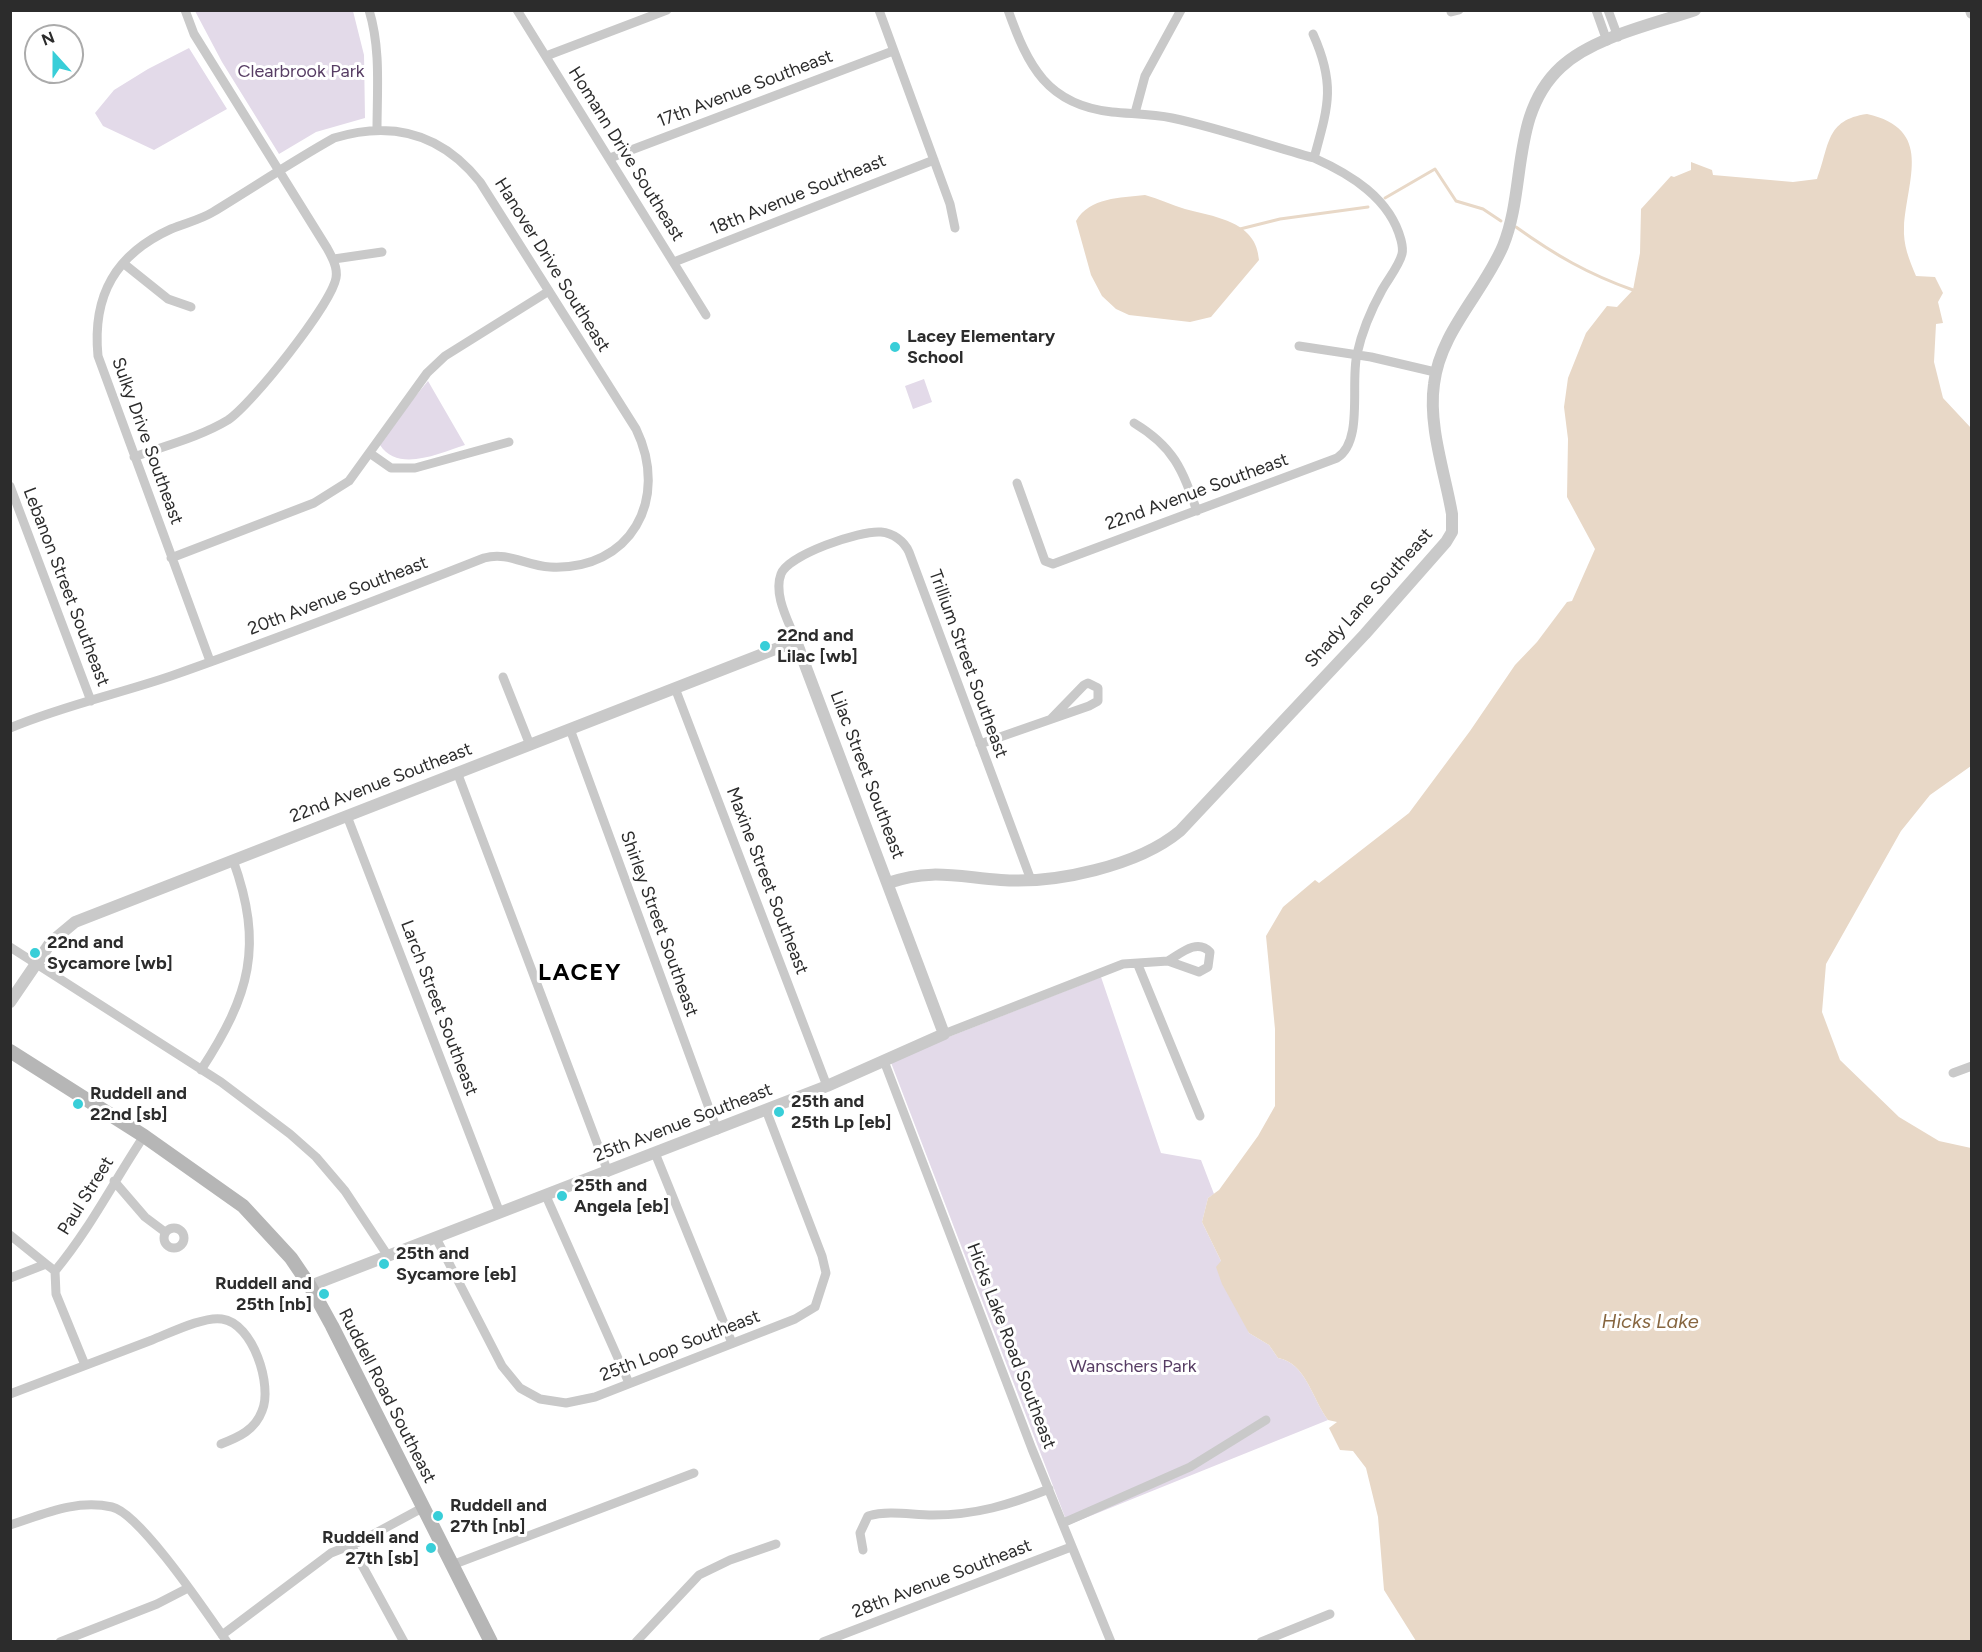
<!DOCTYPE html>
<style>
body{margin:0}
#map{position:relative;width:1982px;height:1652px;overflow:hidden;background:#fff;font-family:Figtree,sans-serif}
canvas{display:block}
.frame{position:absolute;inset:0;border:12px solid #2c2c2c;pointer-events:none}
.north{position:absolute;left:24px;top:24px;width:60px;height:60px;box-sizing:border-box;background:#fff;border:2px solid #ababab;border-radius:50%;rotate:339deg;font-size:16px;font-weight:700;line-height:24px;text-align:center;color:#2c2c2c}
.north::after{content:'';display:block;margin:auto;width:21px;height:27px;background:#38ced8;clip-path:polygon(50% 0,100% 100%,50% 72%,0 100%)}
</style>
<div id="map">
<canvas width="1982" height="1652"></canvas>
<div class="frame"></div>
<div class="north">N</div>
</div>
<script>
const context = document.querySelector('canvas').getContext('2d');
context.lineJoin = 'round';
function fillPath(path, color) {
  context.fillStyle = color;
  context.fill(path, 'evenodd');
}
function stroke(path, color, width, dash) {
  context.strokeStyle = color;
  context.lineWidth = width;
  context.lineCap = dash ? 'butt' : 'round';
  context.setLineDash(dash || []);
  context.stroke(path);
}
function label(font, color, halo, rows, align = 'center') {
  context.font = font + ' Figtree,sans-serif';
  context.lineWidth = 6;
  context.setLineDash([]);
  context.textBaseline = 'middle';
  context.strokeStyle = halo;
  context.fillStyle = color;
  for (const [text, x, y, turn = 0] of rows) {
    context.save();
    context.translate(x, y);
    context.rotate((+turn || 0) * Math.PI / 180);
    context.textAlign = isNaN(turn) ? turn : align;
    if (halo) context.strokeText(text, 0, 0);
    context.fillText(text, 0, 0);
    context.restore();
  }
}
fillPath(new Path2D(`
 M 195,11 L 353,11 L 364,55 L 365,118 L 316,132 L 279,154 L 222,62 Z
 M 189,48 L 227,109 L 154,150 L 103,126 L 95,113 L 114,90 L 148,69 Z
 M 924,379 L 932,402 L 913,409 L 905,386 Z
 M 428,381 L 465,445 C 440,453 398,473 380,445 L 389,428 Z
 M 1101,977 L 1161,1153 L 1201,1160 L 1214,1194 L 1208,1198 L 1202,1222 L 1221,1261 L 1249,1333 L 1269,1345 L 1278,1358 C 1306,1363 1312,1399 1328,1420 L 1068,1525 L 890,1060 Z`), '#e3dae9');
fillPath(new Path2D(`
 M 1867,114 C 1934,129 1907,179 1904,227 C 1903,245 1909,259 1916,276 L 1935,277 L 1943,293 L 1938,302 L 1943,323 L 1936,324 L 1934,362 L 1943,398 L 1971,428 L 1971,766 L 1930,795 L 1901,831 L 1826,964 L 1822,1012 L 1840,1060 L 1899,1117 L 1939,1141 L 1971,1148 L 1971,1641 L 1416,1641 L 1384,1590 L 1378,1517 L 1366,1468 L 1353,1451 L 1340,1450 L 1329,1428 L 1337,1422 L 1328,1420 C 1312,1399 1306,1363 1278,1358 L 1269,1345 L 1249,1333 L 1222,1284 L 1216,1267 L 1221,1261 L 1202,1222 L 1208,1198 L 1219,1190 L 1258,1136 L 1275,1106 L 1275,1029 L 1266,936 L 1283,907 L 1315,880 L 1319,883 L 1409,813 L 1470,731 L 1515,665 L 1537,642 L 1567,602 L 1572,601 L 1595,549 L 1567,497 L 1568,439 L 1564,407 L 1568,378 L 1586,333 L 1607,306 L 1617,307 L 1633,290 L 1640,253 L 1641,209 L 1671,176 L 1674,177 L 1691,170 L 1691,162 L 1712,170 L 1713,175 L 1793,182 L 1817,179 C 1830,145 1825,120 1867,114 Z
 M 1145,195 C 1159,199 1172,205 1185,209 C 1216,217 1257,222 1259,260 L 1211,317 L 1190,322 L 1129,315 L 1116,309 L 1102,296 L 1091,275 L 1076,221 C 1090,197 1120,198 1145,195 Z`), '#e8d8c7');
stroke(new Path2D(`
 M 1385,198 L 1435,169 L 1456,201 L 1483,209 L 1501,221
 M 1516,227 C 1555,255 1588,274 1633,290 L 1634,293
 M 1240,229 L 1280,219 L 1368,207`), '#e8d8c7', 3);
stroke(new Path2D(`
 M 369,10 C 381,49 377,90 377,130
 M 517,10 L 706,315
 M 879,10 L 950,204 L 955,228
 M 1008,10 C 1028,66 1047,105 1112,112 C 1132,114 1152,114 1172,118 C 1219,128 1267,145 1314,158 C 1350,174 1390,198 1401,240 C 1402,244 1403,250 1402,254 C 1399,266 1388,279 1382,290 C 1371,310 1362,331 1357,354 C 1350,383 1364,441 1337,458 L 1053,564 L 1045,561 L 1017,483
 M 1596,10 L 1607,41
 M 1608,10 L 1618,37
 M 1451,12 L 1459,10
 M 1313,34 C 1336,85 1328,107 1314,158
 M 546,56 L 667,10
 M 1135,113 L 1145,76 L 1181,10
 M 610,158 L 893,51
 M 334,259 L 382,252
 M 674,262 L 934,160
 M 123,263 L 168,299 L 191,307
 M 1299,346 L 1371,357 L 1435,372
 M 1134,423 C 1174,447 1182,469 1197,511
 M 371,454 L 391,468 L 415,468 L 509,442
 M 134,457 C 164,446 200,437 228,420 C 251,405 331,305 336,278 C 338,268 332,257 327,248 L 194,34 L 185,10
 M 10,486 L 91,701
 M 171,558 L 314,503 L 349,481 L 427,373 L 445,356 L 549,291
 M 796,641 C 789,622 773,595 781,574 C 788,555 860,530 881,532 C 893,533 904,541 909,552 L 1031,880
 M 503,677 L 530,745
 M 675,688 L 827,1086
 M 10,728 C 62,706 118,694 171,676 C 276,639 380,599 484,558 C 508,551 526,566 550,567 C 631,571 670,499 636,429 L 480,182 C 442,134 393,120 334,138 C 293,161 254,187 213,212 C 200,220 185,223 171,229 C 116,254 92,295 98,356 L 210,661
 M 570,729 L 717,1130
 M 980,744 L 1089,706 L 1098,701 L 1098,688 L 1088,683 L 1084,685 L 1051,719
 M 457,772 L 608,1172
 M 347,816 L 500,1213
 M 10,947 L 221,1082 L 290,1134 L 316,1157 L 345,1191 L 388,1256
 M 1138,965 L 1200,1116
 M 944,1034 L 1123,964 L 1168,961 L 1199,972 L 1208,967 L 1210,952 C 1197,938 1180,954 1168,961
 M 884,1061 L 1032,1449 L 1111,1642
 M 201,1070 C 250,995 264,946 233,860
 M 1953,1073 L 1972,1066
 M 655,1153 L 732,1343
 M 114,1181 L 145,1217 L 165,1232
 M 546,1196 L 629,1383
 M164 1238a10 10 0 1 1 20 0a10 10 0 1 1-20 0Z
 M 10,1235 L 46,1264
 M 436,1238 L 502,1366 L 520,1388 L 540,1399 L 566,1403 L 595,1397 L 795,1319 L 815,1307 L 826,1273 L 822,1256 L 766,1110
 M 55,1271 C 90,1229 114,1181 144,1136
 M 55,1271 L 56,1294 L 85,1365
 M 10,1278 L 46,1264 L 55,1271
 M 10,1394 C 58,1376 105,1358 152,1340 C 170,1333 204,1316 222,1319 C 253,1323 273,1386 262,1411 C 255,1430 239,1437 221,1444
 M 1063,1523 L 1190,1467 L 1266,1420
 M 10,1525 C 44,1514 76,1499 112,1507 C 140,1513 208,1615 227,1642
 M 351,1545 L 404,1642
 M 863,1550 L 860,1533 L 868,1516 C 890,1510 911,1515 933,1515 C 976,1515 1009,1505 1049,1489
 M 452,1565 L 694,1473
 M 222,1635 L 331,1553 L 361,1541 L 424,1507
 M 60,1642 L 157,1604 L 188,1588
 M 636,1642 L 699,1575 L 730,1560 L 776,1544
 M 823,1642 L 1071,1547
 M 1261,1642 L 1330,1614`), '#c9c9c9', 9);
stroke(new Path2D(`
 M 1971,10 L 1972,13
 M 888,883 C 931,868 958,877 1001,880 C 1055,884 1138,866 1180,831 L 1365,634 L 1446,542 L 1452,532 L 1452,514 C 1445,473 1428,426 1434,384 C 1440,332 1483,293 1503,246 C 1527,187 1510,114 1561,67 C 1593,37 1654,24 1695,10
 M 10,1002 L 51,942 L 75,922 L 796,641 L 944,1034 L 827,1086 L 310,1286`), '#c9c9c9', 12);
stroke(new Path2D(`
 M 10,1051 L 144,1136 L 243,1206 L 291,1258 L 310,1286 L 332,1326 L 491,1642`), '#b6b6b6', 14);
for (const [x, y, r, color] of [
 [895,347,6,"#38ced8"],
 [765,646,6,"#38ced8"],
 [35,953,6,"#38ced8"],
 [78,1104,6,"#38ced8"],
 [779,1112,6,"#38ced8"],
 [562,1196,6,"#38ced8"],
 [384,1264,6,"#38ced8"],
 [324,1294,6,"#38ced8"],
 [438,1516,6,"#38ced8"],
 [431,1548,6,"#38ced8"]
]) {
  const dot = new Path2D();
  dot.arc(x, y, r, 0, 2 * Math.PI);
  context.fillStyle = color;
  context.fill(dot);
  stroke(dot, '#fff', 2);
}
label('18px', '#573d64', '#fff', [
 ["Clearbrook Park",301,72],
 ["Wanschers Park",1133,1367]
]);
label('18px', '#2c2c2c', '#fff', [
 ["17th Avenue Southeast",745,89,-21],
 ["Homann Drive Southeast",626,154,58],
 ["18th Avenue Southeast",798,195,-22],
 ["Hanover Drive Southeast",552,265,58],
 ["Sulky Drive Southeast",147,441,70],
 ["22nd Avenue Southeast",1197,492,-20],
 ["Lebanon Street Southeast",66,587,69],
 ["20th Avenue Southeast",338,596,-21],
 ["Shady Lane Southeast",1369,598,-48],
 ["Trillium Street Southeast",968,664,70],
 ["Lilac Street Southeast",867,775,69],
 ["22nd Avenue Southeast",381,783,-21],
 ["Maxine Street Southeast",767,881,69],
 ["Shirley Street Southeast",659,924,70],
 ["Larch Street Southeast",439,1008,69],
 ["25th Avenue Southeast",683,1123,-21],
 ["Paul Street",86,1196,-58],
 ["25th Loop Southeast",680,1346,-21],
 ["Hicks Lake Road Southeast",1011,1346,69],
 ["Ruddell Road Southeast",387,1396,63],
 ["28th Avenue Southeast",942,1579,-21]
]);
label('bold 18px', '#2c2c2c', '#fff', [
 ["Lacey Elementary",907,337],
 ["School",907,358],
 ["22nd and",777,636],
 ["Lilac [wb]",777,657],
 ["22nd and",47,943],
 ["Sycamore [wb]",47,964],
 ["Ruddell and",90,1094],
 ["22nd [sb]",90,1115],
 ["25th and",791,1102],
 ["25th Lp [eb]",791,1123],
 ["25th and",574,1186],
 ["Angela [eb]",574,1207],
 ["25th and",396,1254],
 ["Sycamore [eb]",396,1275],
 ["Ruddell and",312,1284,"right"],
 ["25th [nb]",312,1305,"right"],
 ["Ruddell and",450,1506],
 ["27th [nb]",450,1527],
 ["Ruddell and",419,1538,"right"],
 ["27th [sb]",419,1559,"right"]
], 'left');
label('italic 20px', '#876640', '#fff', [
 ["Hicks Lake",1650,1322]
]);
context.letterSpacing = '1.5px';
label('bold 24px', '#000', '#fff', [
 ["LACEY",580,973]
]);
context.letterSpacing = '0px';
</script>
